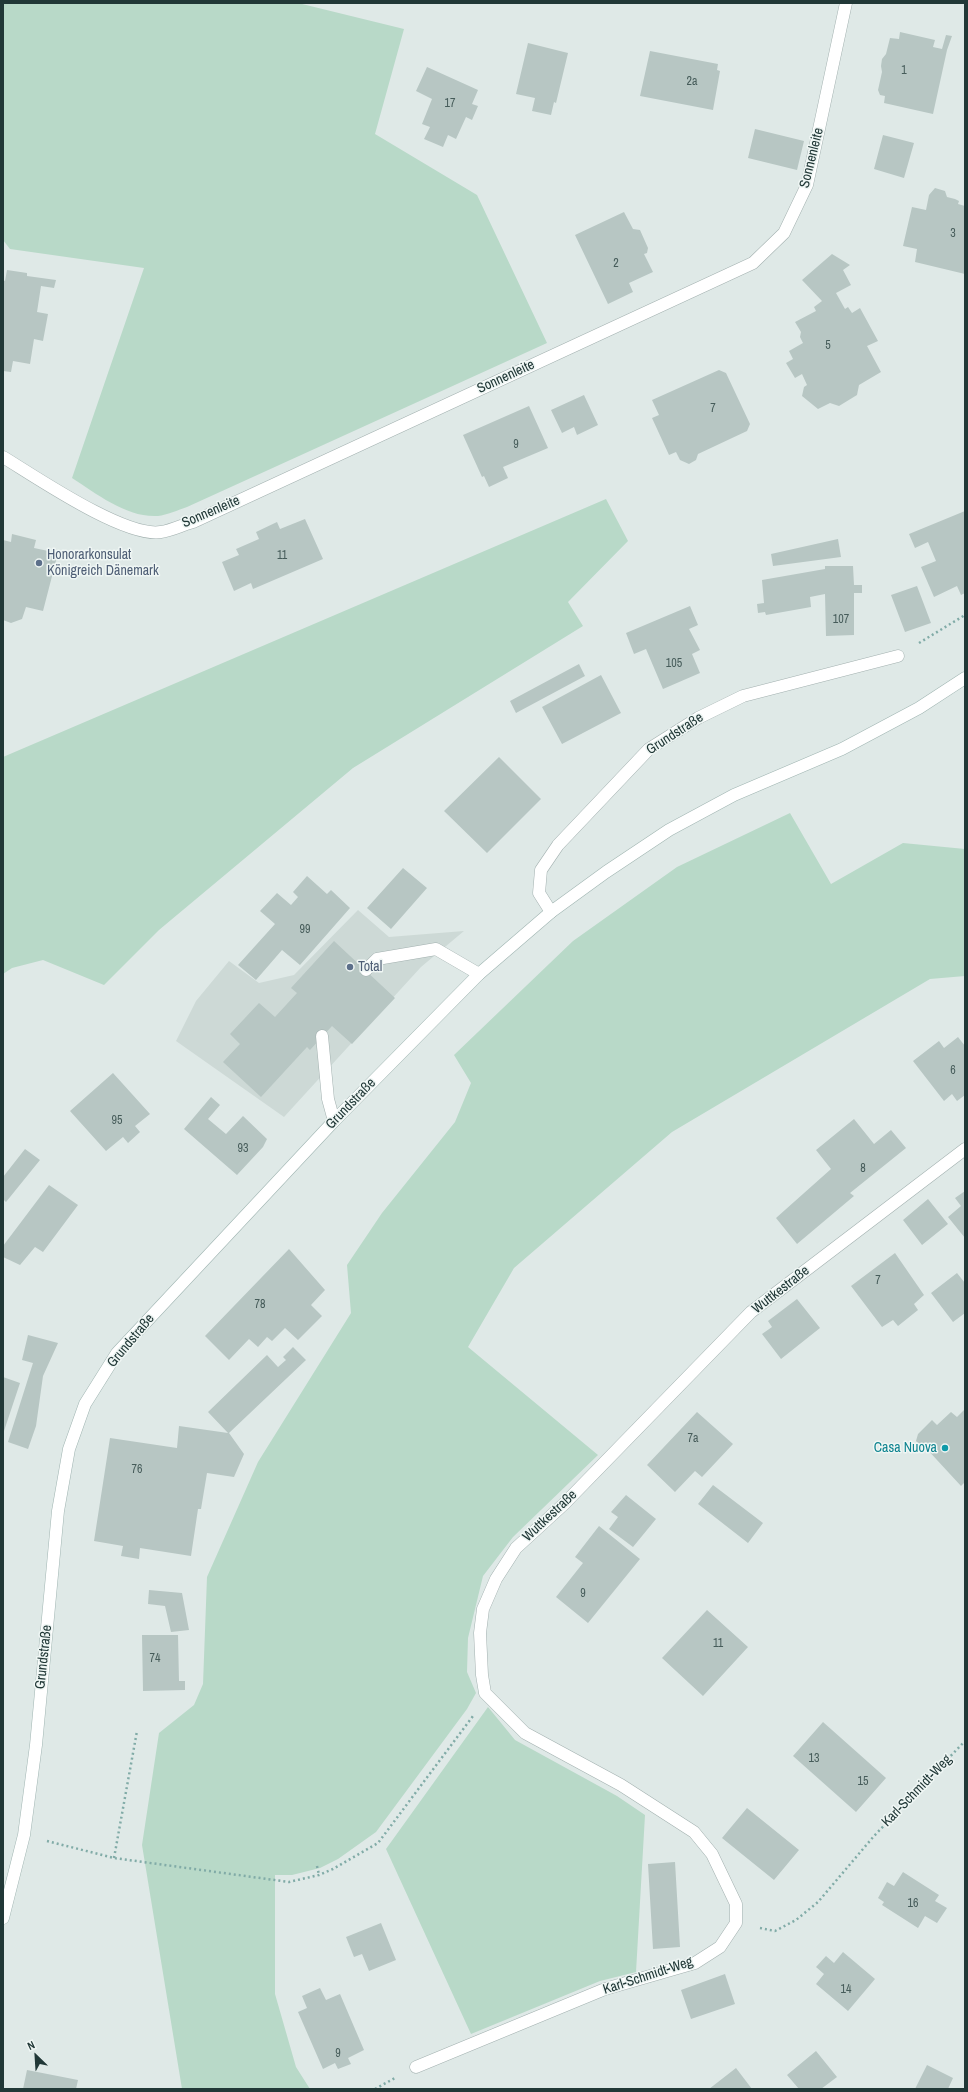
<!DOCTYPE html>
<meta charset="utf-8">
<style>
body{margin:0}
#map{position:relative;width:968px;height:2092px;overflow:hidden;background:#dfe9e7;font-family:"Archivo Narrow",sans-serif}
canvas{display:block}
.frame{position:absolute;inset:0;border:4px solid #213837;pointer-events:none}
.north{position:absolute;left:16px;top:2036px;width:40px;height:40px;-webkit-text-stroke:3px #eff6f4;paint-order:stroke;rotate:335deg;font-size:11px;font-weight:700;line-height:16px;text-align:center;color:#213837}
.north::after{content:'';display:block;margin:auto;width:14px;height:18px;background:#213837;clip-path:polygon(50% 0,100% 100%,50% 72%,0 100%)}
</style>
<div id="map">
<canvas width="968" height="2092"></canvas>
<div class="frame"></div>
<div class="north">N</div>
</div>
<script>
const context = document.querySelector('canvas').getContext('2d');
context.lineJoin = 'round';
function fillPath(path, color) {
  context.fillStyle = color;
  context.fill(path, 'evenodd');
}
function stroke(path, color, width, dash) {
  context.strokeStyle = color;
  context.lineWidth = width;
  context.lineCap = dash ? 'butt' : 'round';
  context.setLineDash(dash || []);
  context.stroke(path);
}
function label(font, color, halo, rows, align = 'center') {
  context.font = font + ' "Archivo Narrow",sans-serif';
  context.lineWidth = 3;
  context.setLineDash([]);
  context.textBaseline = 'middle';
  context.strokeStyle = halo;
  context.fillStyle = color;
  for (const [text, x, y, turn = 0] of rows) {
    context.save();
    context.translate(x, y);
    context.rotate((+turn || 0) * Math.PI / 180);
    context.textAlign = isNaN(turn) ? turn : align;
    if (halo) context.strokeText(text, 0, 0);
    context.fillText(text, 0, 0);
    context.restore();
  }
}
fillPath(new Path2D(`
 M 358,910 L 389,937 L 464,931 L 421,967 L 284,1117 L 176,1041 L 196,1001 L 229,961 L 259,983 L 294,975 Z`), '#cdd9d6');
fillPath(new Path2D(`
 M 3,3 L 298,3 L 404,29 L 375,134 L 477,195 L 547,343 L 187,507 C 178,510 167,515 158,516 C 127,518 97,494 72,478 L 144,268 L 10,249 L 3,240 Z
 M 606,499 L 628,541 L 568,602 L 583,626 L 353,768 L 159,930 L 104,985 L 43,960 L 12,968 L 3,974 L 3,757 Z
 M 790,813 L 831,884 L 903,843 L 965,849 L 965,976 L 930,979 L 672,1132 L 514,1268 L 468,1347 L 598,1455 L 513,1537 L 483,1576 L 468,1638 L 467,1672 L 476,1693 L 467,1709 L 376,1832 L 338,1859 L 320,1868 L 292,1875 L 275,1875 L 275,1994 L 296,2067 L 310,2089 L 182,2089 L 142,1845 L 159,1733 L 194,1705 L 203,1684 L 207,1577 L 258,1462 L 351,1313 L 347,1265 L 382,1213 L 455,1122 L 471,1083 L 454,1055 L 573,941 L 677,867 Z
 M 488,1707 L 515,1740 L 617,1796 L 645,1815 L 636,1972 L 600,1981 L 471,2034 L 386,1849 Z`), '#b8d9c8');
fillPath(new Path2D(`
 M 900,32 L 935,40 L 933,47 L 942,49 L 946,35 L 952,36 L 947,50 L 933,114 L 884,103 L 885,96 L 880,95 L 878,90 L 882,72 L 881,66 L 882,59 L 886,54 L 890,38 L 899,39 Z
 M 528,43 L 568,53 L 556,103 L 554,102 L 551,115 L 532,111 L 535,98 L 516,94 Z
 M 650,51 L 718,64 L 717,70 L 720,71 L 713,110 L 640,96 Z
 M 427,67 L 478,90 L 472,104 L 478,106 L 472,120 L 466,117 L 456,139 L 448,135 L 443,147 L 424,139 L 430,127 L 422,124 L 432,99 L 416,91 Z
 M 755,129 L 804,141 L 797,170 L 748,158 Z
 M 883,135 L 914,143 L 904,178 L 874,169 Z
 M 935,188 L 945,191 L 947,197 L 955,199 L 959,201 L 958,204 L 965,206 L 965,274 L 915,262 L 917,249 L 903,246 L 912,207 L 926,210 L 929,195 Z
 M 624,212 L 633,229 L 640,230 L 648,248 L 647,253 L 644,254 L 653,272 L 629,283 L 633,292 L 608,304 L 575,235 Z
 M 832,254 L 850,265 L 843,270 L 851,285 L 836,293 L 845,309 L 848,307 L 852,313 L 860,308 L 878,341 L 867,346 L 881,372 L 859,385 L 857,395 L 839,406 L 830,403 L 818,409 L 802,396 L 804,387 L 807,385 L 802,374 L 795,378 L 786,363 L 793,359 L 789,351 L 803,343 L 800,337 L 801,332 L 795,322 L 816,311 L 814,307 L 822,301 L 802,280 Z
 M 7,270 L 27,273 L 27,276 L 56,280 L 54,288 L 41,286 L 37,312 L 48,314 L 43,341 L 34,339 L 30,364 L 13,361 L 11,372 L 3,371 L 3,280 L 5,281 Z
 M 719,370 L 726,373 L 750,424 L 747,431 L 698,454 L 696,460 L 689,464 L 680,460 L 676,452 L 669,455 L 652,418 L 659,415 L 652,400 Z
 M 584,395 L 598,425 L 577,435 L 574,427 L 562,433 L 551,410 Z
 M 529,406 L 548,448 L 503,467 L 508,478 L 489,487 L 484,476 L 482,477 L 463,435 Z
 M 965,511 L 965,593 L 961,595 L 957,586 L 934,597 L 921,567 L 936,561 L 928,542 L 915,548 L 909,534 Z
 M 305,519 L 323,559 L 253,589 L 251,583 L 234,591 L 222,562 L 239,555 L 236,549 L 259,539 L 256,532 L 277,522 L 280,529 Z
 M 12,534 L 36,540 L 34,548 L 58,553 L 43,611 L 26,607 L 22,619 L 11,623 L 3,620 L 3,540 L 11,542 Z
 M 838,539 L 841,557 L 773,566 L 771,554 Z
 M 825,566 L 853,566 L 854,585 L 862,585 L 862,593 L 854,593 L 854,635 L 826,636 L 825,594 L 810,597 L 811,607 L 766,615 L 765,612 L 758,613 L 757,604 L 764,603 L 762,580 L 825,569 Z
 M 917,586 L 931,623 L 905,632 L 891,595 Z
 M 690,606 L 698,625 L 689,629 L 700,650 L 692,654 L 700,673 L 663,689 L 646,649 L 634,654 L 626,633 Z
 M 579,664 L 585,676 L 516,713 L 510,701 Z
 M 601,675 L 621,713 L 562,744 L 542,707 Z
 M 499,757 L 541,799 L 487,853 L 444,811 Z
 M 403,868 L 427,888 L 391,929 L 367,908 Z
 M 307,876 L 327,894 L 331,890 L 350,908 L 300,965 L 282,950 L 256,980 L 238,965 L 275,924 L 260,911 L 277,893 L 291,905 L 298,897 L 293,892 Z
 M 334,941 L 395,998 L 352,1044 L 332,1026 L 310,1050 L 307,1047 L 261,1097 L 223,1062 L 240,1044 L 230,1034 L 259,1003 L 275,1017 L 297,993 L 291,988 Z
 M 958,1037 L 965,1046 L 965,1095 L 957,1101 L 952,1094 L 944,1101 L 913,1061 L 939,1041 L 944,1048 Z
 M 113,1073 L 150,1114 L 135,1126 L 140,1132 L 128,1143 L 123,1137 L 106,1151 L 70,1111 Z
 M 211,1097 L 220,1105 L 208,1119 L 226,1134 L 243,1116 L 267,1139 L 263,1147 L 237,1175 L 184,1129 Z
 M 854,1119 L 874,1144 L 891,1130 L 906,1148 L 850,1193 L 854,1196 L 797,1244 L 776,1218 L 831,1169 L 816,1150 Z
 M 25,1149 L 40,1160 L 6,1202 L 3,1199 L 3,1177 Z
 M 49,1185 L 78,1205 L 43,1252 L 35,1247 L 20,1265 L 3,1257 L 3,1246 Z
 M 965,1191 L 965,1238 L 948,1217 L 961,1206 L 955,1198 Z
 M 928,1199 L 948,1224 L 922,1245 L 903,1220 Z
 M 289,1249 L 325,1290 L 311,1305 L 322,1316 L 298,1340 L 285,1328 L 272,1341 L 267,1337 L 258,1347 L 249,1339 L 229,1360 L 205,1336 Z
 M 895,1253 L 924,1295 L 914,1304 L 918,1310 L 898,1326 L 893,1320 L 882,1327 L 851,1286 Z
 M 957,1273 L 965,1283 L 965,1313 L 953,1322 L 931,1293 Z
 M 797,1299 L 820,1328 L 781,1359 L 762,1334 L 772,1327 L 768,1321 Z
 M 28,1335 L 58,1343 L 43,1376 L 36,1426 L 28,1449 L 8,1442 L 33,1363 L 22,1360 Z
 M 293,1347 L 306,1360 L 229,1433 L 244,1454 L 234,1477 L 207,1473 L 201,1509 L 198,1509 L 191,1556 L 140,1548 L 139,1559 L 121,1556 L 123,1546 L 94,1541 L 110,1438 L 177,1448 L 179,1426 L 228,1433 L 208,1412 L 267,1355 L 278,1367 L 286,1360 L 283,1357 Z
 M 3,1377 L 20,1383 L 3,1434 Z
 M 965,1409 L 965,1482 L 961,1486 L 925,1447 L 923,1449 L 916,1441 L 918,1434 L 932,1420 L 937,1425 L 951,1412 L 957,1417 Z
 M 697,1412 L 733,1444 L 702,1477 L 695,1471 L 675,1492 L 647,1465 Z
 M 713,1485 L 763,1523 L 748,1543 L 698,1504 Z
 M 626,1495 L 656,1519 L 633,1547 L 609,1529 L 618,1517 L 611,1512 Z
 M 599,1526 L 640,1559 L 588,1623 L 556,1597 L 583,1563 L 575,1557 Z
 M 149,1590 L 182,1593 L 189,1630 L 171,1632 L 165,1606 L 148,1604 Z
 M 707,1610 L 748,1647 L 703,1696 L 662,1658 Z
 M 142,1635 L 178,1635 L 179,1681 L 185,1681 L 185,1690 L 143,1691 Z
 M 823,1722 L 886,1778 L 856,1812 L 793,1756 Z
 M 747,1808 L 799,1850 L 774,1880 L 722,1838 Z
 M 675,1862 L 680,1947 L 653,1949 L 648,1864 Z
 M 903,1872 L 939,1895 L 935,1901 L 947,1908 L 937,1923 L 925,1916 L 918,1928 L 882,1905 L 884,1902 L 878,1898 L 887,1882 L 894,1886 Z
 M 381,1923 L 396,1960 L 369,1971 L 362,1954 L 354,1957 L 346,1937 Z
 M 843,1952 L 875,1979 L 848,2011 L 816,1984 L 824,1974 L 816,1967 L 826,1956 L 834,1963 Z
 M 725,1974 L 735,2004 L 691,2019 L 681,1990 Z
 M 320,1988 L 326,2000 L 340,1994 L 364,2050 L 348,2058 L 351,2064 L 338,2069 L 335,2063 L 323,2069 L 298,2012 L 307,2008 L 302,1996 Z
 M 816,2051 L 837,2077 L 821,2089 L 799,2089 L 787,2075 Z
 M 927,2065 L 953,2078 L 948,2089 L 915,2089 Z
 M 736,2068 L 752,2089 L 709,2089 Z
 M 27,2070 L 78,2080 L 76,2089 L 23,2089 Z`), '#b7c6c3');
const lane = new Path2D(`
 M 551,912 L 539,893 L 541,870 L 558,845 L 649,749 L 698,718 L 743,696 L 898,656
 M 366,970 L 377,959 L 436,949 L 479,974
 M 322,1036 L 328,1099 L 334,1121`);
const street = new Path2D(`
 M 3,457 C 36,477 125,538 161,532 C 171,531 182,525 193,522 L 753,263 L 784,233 L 807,185 L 846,3
 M 416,2067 L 605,1989 L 695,1963 L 720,1947 L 736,1923 L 736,1904 L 712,1854 L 694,1832 L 621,1785 L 525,1733 L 485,1693 L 482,1675 L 480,1633 L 483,1609 L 496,1579 L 516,1548 L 564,1504 L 751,1312 L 965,1149`);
const secondary = new Path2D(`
 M 3,1918 L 24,1835 L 36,1745 L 58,1511 L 69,1449 L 85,1404 L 117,1353 L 334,1121 L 479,974 L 551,912 L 606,872 L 669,830 L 734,795 L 842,749 L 919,708 L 965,678`);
stroke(lane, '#a2b0af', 13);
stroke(street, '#a2b0af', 13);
stroke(secondary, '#9fb4b1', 13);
stroke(new Path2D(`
 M 919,643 L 965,615
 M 47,1841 L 114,1858 L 289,1882 L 319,1875 L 333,1869 L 378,1843 L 473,1716
 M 114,1858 L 137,1731
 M 317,1866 L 319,1875
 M 760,1928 L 775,1931 L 796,1920 L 818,1902 L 874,1836 L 965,1741
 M 375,2089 L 395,2078`), '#81aba7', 2.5, [2, 3]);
stroke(lane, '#fff', 12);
stroke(street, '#fff', 12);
stroke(secondary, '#fff', 12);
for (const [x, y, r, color] of [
 [39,563,4,"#5c6f8a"],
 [350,967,4,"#5c6f8a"],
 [945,1448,4,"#0f9aa8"]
]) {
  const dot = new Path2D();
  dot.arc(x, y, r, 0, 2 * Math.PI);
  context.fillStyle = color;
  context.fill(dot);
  stroke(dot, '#eff6f4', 1.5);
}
label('12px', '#465c5a', null, [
 ["1",904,71],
 ["2a",692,82],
 ["17",450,104],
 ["3",953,234],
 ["2",616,264],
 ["5",828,346],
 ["7",713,409],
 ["9",516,445],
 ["11",282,556],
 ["107",841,620],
 ["105",674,664],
 ["99",305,930],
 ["6",953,1071],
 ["95",117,1121],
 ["93",243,1149],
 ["8",863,1169],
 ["7",878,1281],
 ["78",260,1305],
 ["7a",693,1439],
 ["76",137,1470],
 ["9",583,1594],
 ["11",718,1644],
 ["74",155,1659],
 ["13",814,1759],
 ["15",863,1782],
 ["16",913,1904],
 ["14",846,1990],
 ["9",338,2054]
]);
label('14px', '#213837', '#eff6f4', [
 ["Sonnenleite",812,158,-76],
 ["Sonnenleite",506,377,-25],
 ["Sonnenleite",211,512,-23],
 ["Grundstraße",675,734,-33],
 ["Grundstraße",351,1104,-46],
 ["Wuttkestraße",781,1290,-38],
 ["Grundstraße",131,1341,-50],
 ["Wuttkestraße",550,1516,-43],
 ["Grundstraße",44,1657,-84],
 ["Karl-Schmidt-Weg",917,1791,-46],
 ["Karl-Schmidt-Weg",648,1976,-18]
]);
label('14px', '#4e5e75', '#eff6f4', [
 ["Honorarkonsulat",47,555],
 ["Königreich Dänemark",47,571],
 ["Total",358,967]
], 'left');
label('14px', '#0d838f', '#eff6f4', [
 ["Casa Nuova",937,1448]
], 'right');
</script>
